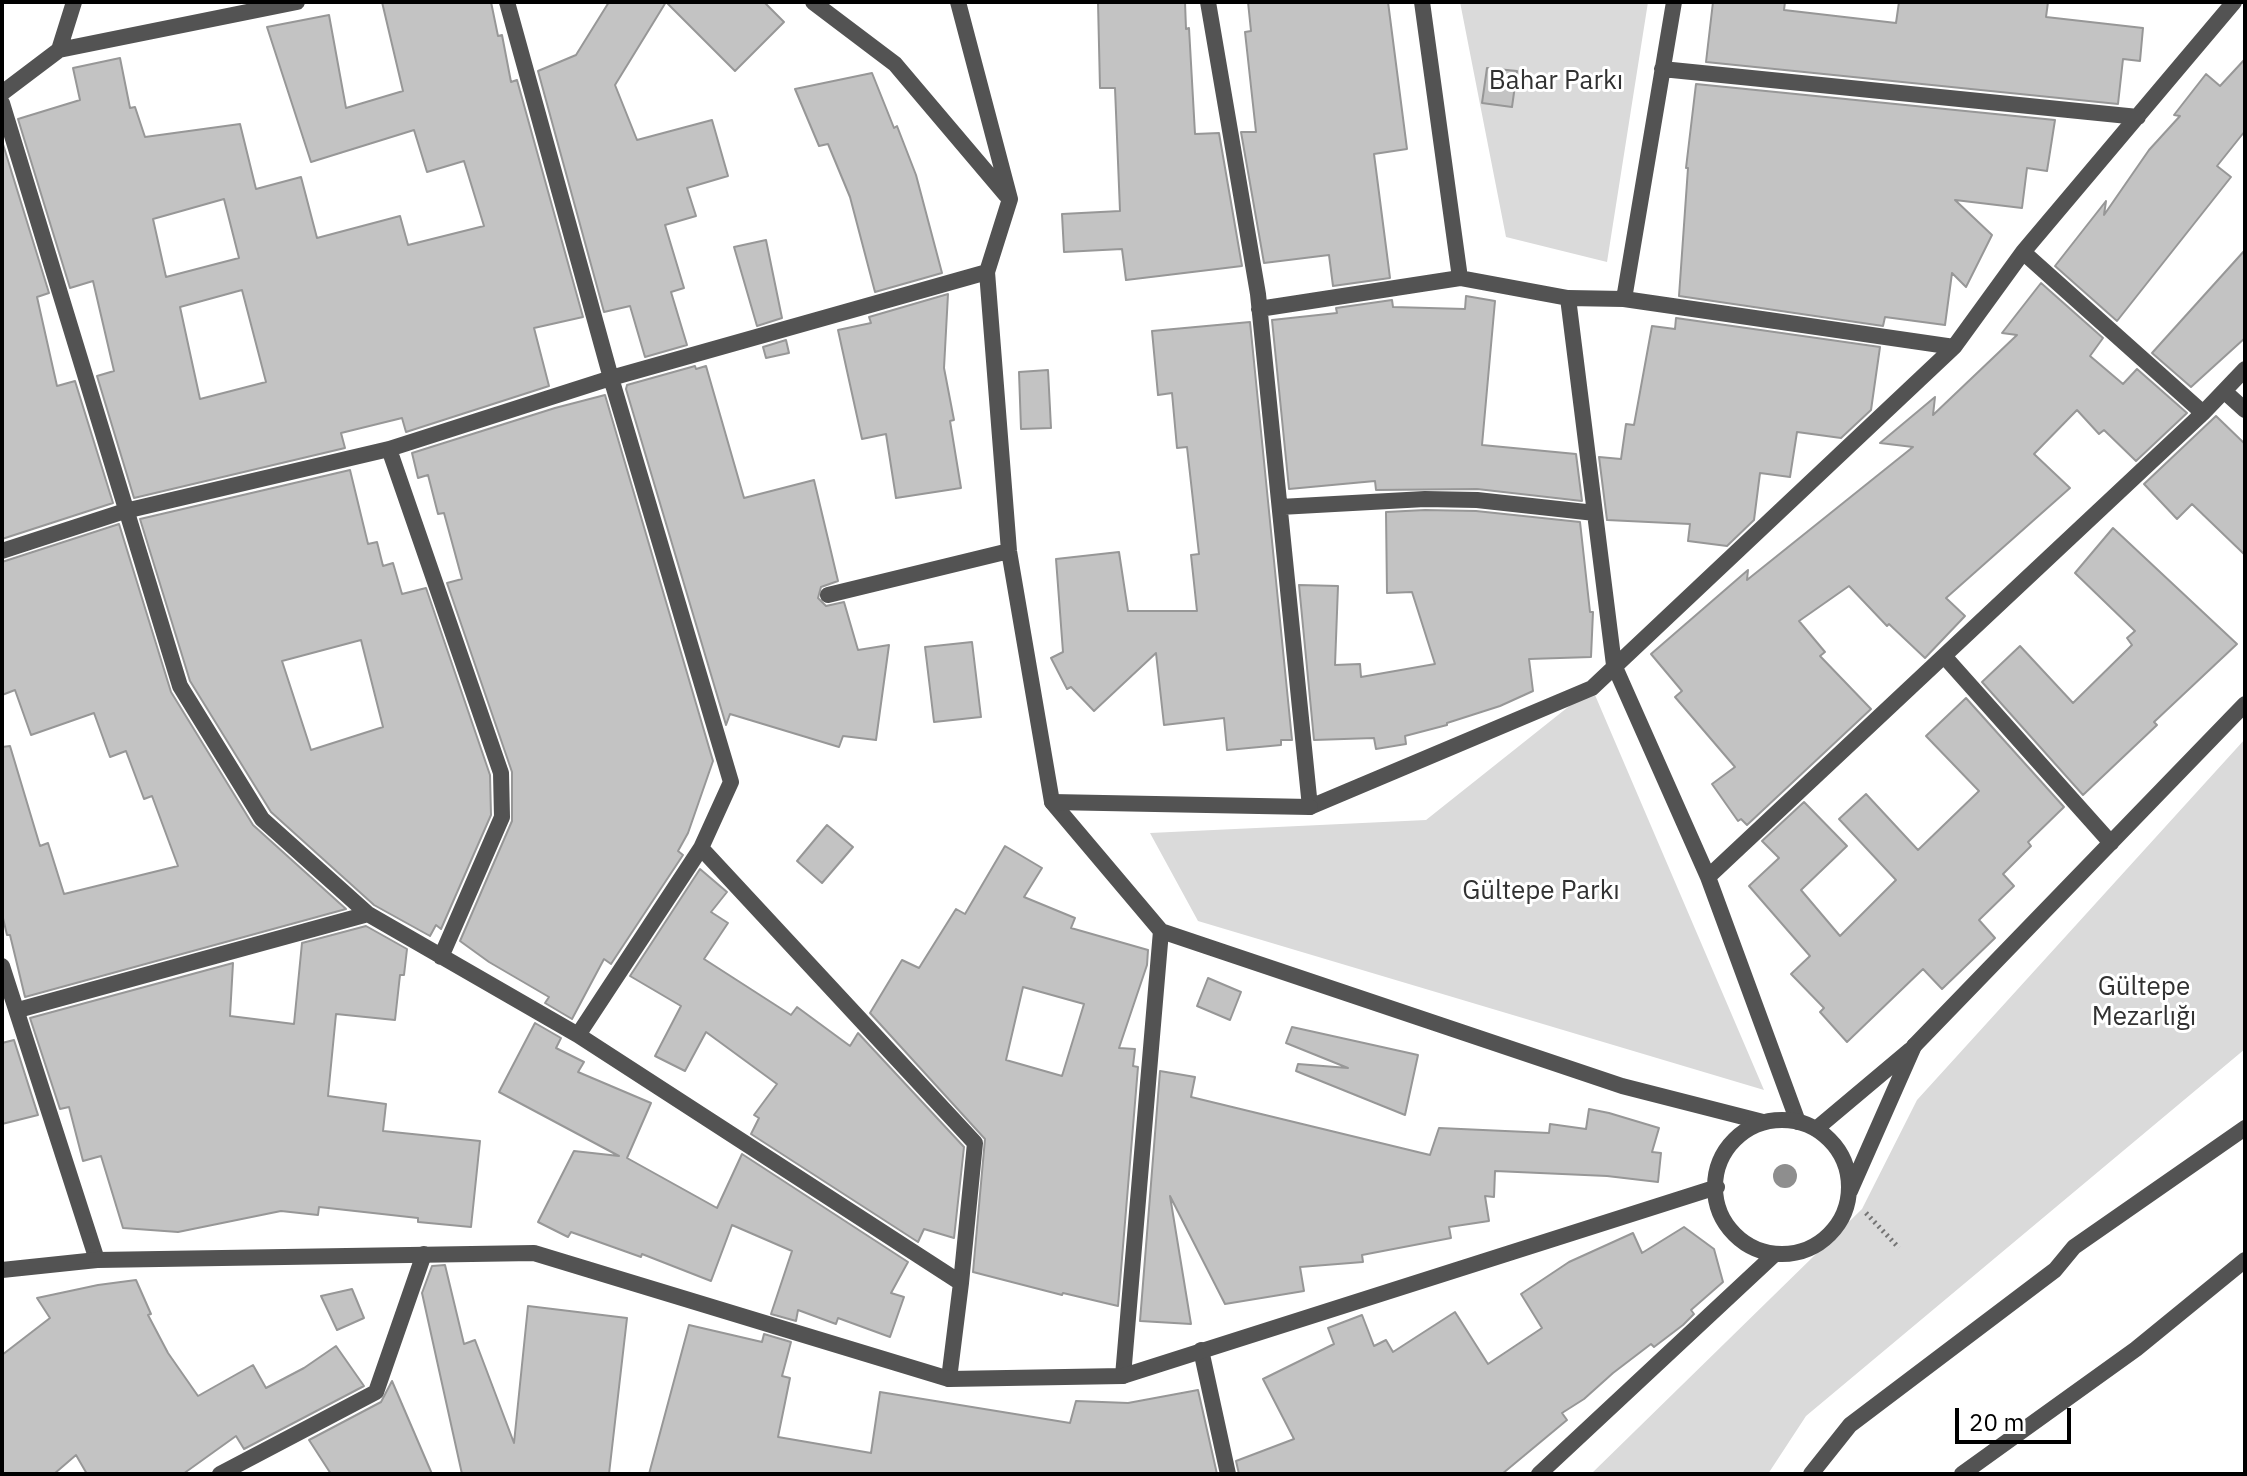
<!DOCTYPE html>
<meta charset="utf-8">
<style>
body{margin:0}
#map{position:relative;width:2247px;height:1476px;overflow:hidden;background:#fff;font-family:"IBM Plex Sans",sans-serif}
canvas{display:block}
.frame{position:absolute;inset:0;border:4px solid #000;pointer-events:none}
.scale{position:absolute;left:1955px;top:1408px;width:116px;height:36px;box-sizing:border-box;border:4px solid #000;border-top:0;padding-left:10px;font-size:24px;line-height:28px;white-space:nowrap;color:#000;-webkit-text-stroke:6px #fff;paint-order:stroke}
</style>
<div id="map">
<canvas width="2247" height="1476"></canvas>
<div class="frame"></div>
<div class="scale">20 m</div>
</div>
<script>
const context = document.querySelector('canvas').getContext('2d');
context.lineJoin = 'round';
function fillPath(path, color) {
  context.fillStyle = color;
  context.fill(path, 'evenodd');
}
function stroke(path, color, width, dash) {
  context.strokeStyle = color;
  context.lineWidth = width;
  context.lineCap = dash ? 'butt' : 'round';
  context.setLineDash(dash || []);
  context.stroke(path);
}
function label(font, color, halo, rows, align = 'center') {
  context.font = font + ' "IBM Plex Sans",sans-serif';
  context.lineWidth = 6;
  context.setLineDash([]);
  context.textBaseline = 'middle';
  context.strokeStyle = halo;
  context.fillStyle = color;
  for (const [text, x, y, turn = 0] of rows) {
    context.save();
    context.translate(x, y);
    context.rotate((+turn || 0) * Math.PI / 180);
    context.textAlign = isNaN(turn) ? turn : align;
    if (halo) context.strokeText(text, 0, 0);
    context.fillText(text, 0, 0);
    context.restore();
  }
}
fillPath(new Path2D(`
 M 1460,2 L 1648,2 L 1607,262 L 1506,237 Z
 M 1592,688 L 1764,1090 L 1198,921 L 1150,833 L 1426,820 Z
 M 2245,739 L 2245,1049 L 1806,1416 L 1768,1474 L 1591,1474 L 1862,1209 L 1917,1100 Z`), '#dadada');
const building = new Path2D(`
 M 382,2 L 491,2 L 498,36 L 502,35 L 511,82 L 517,80 L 583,317 L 534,328 L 549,386 L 406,432 L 402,418 L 341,433 L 345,448 L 134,498 L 97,376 L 114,371 L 93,281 L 70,288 L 18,119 L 80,100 L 73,68 L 120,58 L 130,108 L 135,107 L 145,137 L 240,124 L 256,189 L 301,177 L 317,238 L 400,216 L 408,245 L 484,226 L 464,161 L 427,172 L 414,130 L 311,162 L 267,27 L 329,15 L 346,108 L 403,91 ZM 224,199 L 239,258 L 166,277 L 153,219 ZM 242,290 L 266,382 L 200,399 L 180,307 Z
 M 609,2 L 764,2 L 784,22 L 735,71 L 666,2 L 615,85 L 637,140 L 712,120 L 728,176 L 687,188 L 696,216 L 665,225 L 684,288 L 671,292 L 687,345 L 645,357 L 630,306 L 604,312 L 538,71 L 576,55 Z
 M 1098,2 L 1185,2 L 1186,29 L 1189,28 L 1195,134 L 1219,133 L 1242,266 L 1126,280 L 1122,249 L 1064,252 L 1062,214 L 1120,211 L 1115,88 L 1100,88 Z
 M 1248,2 L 1388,2 L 1407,149 L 1374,154 L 1390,278 L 1333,286 L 1329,255 L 1264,263 L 1241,132 L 1256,132 L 1245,32 L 1251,31 Z
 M 1713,2 L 1785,2 L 1784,10 L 1896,23 L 1899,2 L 2048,2 L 2046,17 L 2143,28 L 2140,61 L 2123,59 L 2118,104 L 1706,62 Z
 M 2245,59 L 2245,131 L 2217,166 L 2231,177 L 2117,321 L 2055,266 L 2106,201 L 2104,215 L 2149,150 L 2180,116 L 2174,115 L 2206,74 L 2220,86 Z
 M 1487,68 L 1517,71 L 1512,107 L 1482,103 Z
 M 872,73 L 894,128 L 897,126 L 916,175 L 942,273 L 875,292 L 850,197 L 828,144 L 819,146 L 795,89 Z
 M 1696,84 L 2055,120 L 2047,171 L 2027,168 L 2022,208 L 1955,200 L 1992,235 L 1966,287 L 1952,273 L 1945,325 L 1885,317 L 1883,326 L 1679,296 L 1688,168 L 1686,168 Z
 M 2,141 L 49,293 L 37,297 L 57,386 L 75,381 L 113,503 L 2,539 Z
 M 766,240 L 782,318 L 757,326 L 734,247 Z
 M 2245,250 L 2245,338 L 2191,387 L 2152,353 Z
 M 2041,283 L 2103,338 L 2090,356 L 2123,384 L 2137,369 L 2187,413 L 2136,461 L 2104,430 L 2099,434 L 2077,410 L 2034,454 L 2070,488 L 1946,598 L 1965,616 L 1925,658 L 1889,624 L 1887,626 L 1849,586 L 1799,621 L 1825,652 L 1820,656 L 1871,709 L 1747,825 L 1741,819 L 1738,821 L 1712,784 L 1735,767 L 1675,697 L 1682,691 L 1651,654 L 1748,570 L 1747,580 L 1913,447 L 1880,443 L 1935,397 L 1933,415 L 2017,335 L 2002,333 Z
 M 948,294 L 944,368 L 954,420 L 950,421 L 961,488 L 896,498 L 886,434 L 862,439 L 838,330 L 871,323 L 869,317 Z
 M 1466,296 L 1495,301 L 1482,445 L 1576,454 L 1582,501 L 1477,489 L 1376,490 L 1375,481 L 1289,489 L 1272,320 L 1337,313 L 1336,308 L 1392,300 L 1393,307 L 1465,309 Z
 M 1676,318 L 1880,347 L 1871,410 L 1841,438 L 1797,432 L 1790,477 L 1760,473 L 1754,520 L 1727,546 L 1688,541 L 1690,524 L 1607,520 L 1599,457 L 1621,459 L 1626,424 L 1634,425 L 1652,326 L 1675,329 Z
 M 1250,322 L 1292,740 L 1281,740 L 1281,745 L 1227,750 L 1224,718 L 1164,725 L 1156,653 L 1094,711 L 1071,687 L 1067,689 L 1051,658 L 1063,652 L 1056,559 L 1119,552 L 1128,611 L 1197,611 L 1191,555 L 1199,554 L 1187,447 L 1177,448 L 1172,393 L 1158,395 L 1152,331 Z
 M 786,340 L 789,353 L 766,358 L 763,347 Z
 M 695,366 L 696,369 L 706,366 L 744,498 L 814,480 L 838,581 L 821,587 L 818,598 L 826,606 L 844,602 L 858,650 L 889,645 L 876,740 L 843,736 L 839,747 L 730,714 L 726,725 L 626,389 L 627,385 Z
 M 1048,370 L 1051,428 L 1021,429 L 1019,372 Z
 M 605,395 L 713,761 L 688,833 L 678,851 L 683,855 L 611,964 L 604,959 L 572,1019 L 545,1003 L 549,997 L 489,962 L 460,941 L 512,821 L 512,772 L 447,583 L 462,579 L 444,513 L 438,514 L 428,475 L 418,478 L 412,453 L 555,408 Z
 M 2216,416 L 2245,444 L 2245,555 L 2192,504 L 2177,519 L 2144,484 Z
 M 350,470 L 368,544 L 377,542 L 383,566 L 393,563 L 402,594 L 426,588 L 490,775 L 491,815 L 441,929 L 436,925 L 430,936 L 374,905 L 271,812 L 190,681 L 140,519 ZM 361,640 L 383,727 L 311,750 L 282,661 Z
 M 1425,510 L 1476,511 L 1580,522 L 1590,612 L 1593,612 L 1591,657 L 1529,659 L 1533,691 L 1500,706 L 1447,723 L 1447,725 L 1405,736 L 1406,744 L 1376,749 L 1374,738 L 1314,740 L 1299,585 L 1338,586 L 1335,665 L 1360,664 L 1361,677 L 1435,664 L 1412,592 L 1387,593 L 1386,512 Z
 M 119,524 L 171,692 L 253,825 L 346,909 L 25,997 L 10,935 L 7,935 L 2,914 L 2,747 L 10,746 L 40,846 L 48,843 L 64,894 L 178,866 L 152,796 L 144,799 L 126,751 L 110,757 L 94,713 L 31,735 L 15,690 L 2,695 L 2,562 Z
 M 2113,528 L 2237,644 L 2154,722 L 2157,725 L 2083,795 L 1982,682 L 2020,646 L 2073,703 L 2132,645 L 2127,638 L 2135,631 L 2075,573 Z
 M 972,642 L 981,717 L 934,722 L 925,647 Z
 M 1966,698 L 2064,807 L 2028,842 L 2031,846 L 2003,874 L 2014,886 L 1979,920 L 1995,938 L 1942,989 L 1923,969 L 1847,1042 L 1820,1012 L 1824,1008 L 1791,974 L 1810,956 L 1749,886 L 1779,858 L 1762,841 L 1804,802 L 1847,846 L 1801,890 L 1840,936 L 1896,880 L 1839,819 L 1866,794 L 1918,850 L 1979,791 L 1926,736 Z
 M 827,825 L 853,847 L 822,883 L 797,861 Z
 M 1005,846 L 1042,868 L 1024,897 L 1075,918 L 1071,928 L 1148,950 L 1147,965 L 1119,1048 L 1135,1049 L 1133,1066 L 1138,1067 L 1118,1306 L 1063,1293 L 1062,1295 L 973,1272 L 985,1139 L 870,1013 L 902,960 L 919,968 L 956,909 L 965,914 ZM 1023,987 L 1084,1004 L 1062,1076 L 1006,1060 Z
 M 700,869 L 727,892 L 711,912 L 728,923 L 704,959 L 791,1015 L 797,1007 L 850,1046 L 858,1033 L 964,1147 L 954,1238 L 924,1229 L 918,1242 L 751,1134 L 759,1118 L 754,1115 L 777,1084 L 706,1032 L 685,1071 L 655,1056 L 681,1006 L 630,976 Z
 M 366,926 L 407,949 L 404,975 L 400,975 L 395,1020 L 336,1014 L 328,1096 L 386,1104 L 383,1131 L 480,1141 L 471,1227 L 418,1222 L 418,1218 L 319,1207 L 318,1215 L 281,1211 L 178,1232 L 123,1228 L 101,1156 L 83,1161 L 69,1107 L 60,1109 L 30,1018 L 233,963 L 230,1016 L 294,1024 L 302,943 Z
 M 1208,978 L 1241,992 L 1230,1020 L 1197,1006 Z
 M 535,1023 L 561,1038 L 556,1048 L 584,1062 L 578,1072 L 651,1103 L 627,1158 L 717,1208 L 742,1154 L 908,1262 L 891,1293 L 904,1297 L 890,1337 L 838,1318 L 836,1324 L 798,1310 L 796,1321 L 771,1314 L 792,1251 L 732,1225 L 711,1281 L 642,1254 L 641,1257 L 571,1232 L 568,1237 L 538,1222 L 574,1151 L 619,1156 L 499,1092 Z
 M 1292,1027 L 1418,1055 L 1405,1115 L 1296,1071 L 1298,1064 L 1348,1068 L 1286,1043 Z
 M 14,1040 L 38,1115 L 2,1124 L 2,1043 Z
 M 1160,1071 L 1195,1077 L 1191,1097 L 1430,1155 L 1439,1128 L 1549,1133 L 1550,1124 L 1586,1129 L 1589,1109 L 1609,1113 L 1659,1128 L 1652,1152 L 1661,1153 L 1658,1182 L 1607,1176 L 1495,1171 L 1494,1197 L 1485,1196 L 1489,1221 L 1449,1227 L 1451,1238 L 1362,1255 L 1363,1262 L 1300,1267 L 1304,1291 L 1225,1304 L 1170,1196 L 1191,1324 L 1140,1321 Z
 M 1684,1227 L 1714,1249 L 1723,1282 L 1691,1310 L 1694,1314 L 1683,1325 L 1654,1347 L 1651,1344 L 1613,1373 L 1584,1399 L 1562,1413 L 1567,1420 L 1502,1474 L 1239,1474 L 1236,1461 L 1294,1439 L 1263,1379 L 1334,1344 L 1328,1328 L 1362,1315 L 1374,1346 L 1386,1340 L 1393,1352 L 1455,1312 L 1488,1364 L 1542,1328 L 1521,1294 L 1569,1262 L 1633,1233 L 1642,1253 Z
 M 445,1265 L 464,1344 L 475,1340 L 514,1443 L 528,1306 L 627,1318 L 609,1474 L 462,1474 L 422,1293 L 432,1266 Z
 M 136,1280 L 151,1314 L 148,1315 L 168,1353 L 198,1396 L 253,1365 L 266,1388 L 304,1368 L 336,1346 L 364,1386 L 244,1449 L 236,1436 L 183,1474 L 87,1474 L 76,1455 L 54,1474 L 2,1474 L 2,1355 L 50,1318 L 37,1298 L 98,1285 Z
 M 352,1289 L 364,1318 L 337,1330 L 321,1296 Z
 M 689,1325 L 762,1342 L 764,1334 L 791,1342 L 782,1376 L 790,1378 L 778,1437 L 871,1453 L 880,1392 L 1070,1423 L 1076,1401 L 1128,1403 L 1198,1390 L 1217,1474 L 649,1474 Z
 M 392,1381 L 432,1474 L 331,1474 L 309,1440 L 381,1402 Z`);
fillPath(building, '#c3c3c3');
stroke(building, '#979797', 2);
stroke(new Path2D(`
 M 1866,1213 L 1899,1248`), '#757575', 5, [2, 4]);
stroke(new Path2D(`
 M 1811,1474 L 1850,1425 L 2055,1270 L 2074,1247 L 2245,1128
 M 1962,1474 L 2136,1349 L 2245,1260`), '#535353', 16);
stroke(new Path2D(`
 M 507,2 L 611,378 L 731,782 L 701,848 L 578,1035
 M 813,2 L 895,64 L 1006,195
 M 958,2 L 1010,199 L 987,272 L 1009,551 L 1052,802 L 1161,931 L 1622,1086 L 1763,1122
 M 1208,2 L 1258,294 L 1310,807 L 1592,688 L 1954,347 L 2023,252 L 2234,2
 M 1422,2 L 1460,278
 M 59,50 L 74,2
 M 1662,69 L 2138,117
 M 2,93 L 59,50 L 297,2
 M 2,103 L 180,686 L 262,819 L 368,914 L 578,1035 L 961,1283 L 949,1379
 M 2023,252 L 2203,413
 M 1568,298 L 1624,299 L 1674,2
 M 1624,299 L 1954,347
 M 1259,309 L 1460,278 L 1568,298 L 1614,665 L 1708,877 L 1798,1122
 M 2224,391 L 2245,410
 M 389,449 L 501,773 L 502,817 L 441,957
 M 1280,507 L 1425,499 L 1477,500 L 1595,513
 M 2,551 L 125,511 L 389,449 L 611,378 L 987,272
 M 828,595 L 1009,551
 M 1944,656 L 2111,843
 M 701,848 L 975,1143 L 961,1283
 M 1708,877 L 2203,413 L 2245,369
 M 2,966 L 97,1260
 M 18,1010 L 368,914
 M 1914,1046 L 2245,704
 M 1201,1350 L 1228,1474
 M 1123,1376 L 1161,931
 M 220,1474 L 376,1392 L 424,1254`), '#535353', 16);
stroke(new Path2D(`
 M 1052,802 L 1310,807
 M1715 1187a67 67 0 1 1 134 0a67 67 0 1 1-134 0Z
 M 1816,1129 L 1910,1050
 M 1850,1191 L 1914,1046
 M 2,1270 L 97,1260 L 534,1253 L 949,1379 L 1123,1376 L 1717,1187
 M 1539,1474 L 1775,1254`), '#535353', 16);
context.fillStyle = '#8e8e8e';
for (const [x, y] of [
 [1785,1176]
]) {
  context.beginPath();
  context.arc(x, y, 12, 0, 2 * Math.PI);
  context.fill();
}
label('26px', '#313131', '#fff', [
 ["Bahar Parkı",1556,81],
 ["Gültepe Parkı",1541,891],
 ["Gültepe",2144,987],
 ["Mezarlığı",2144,1017]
]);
</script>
